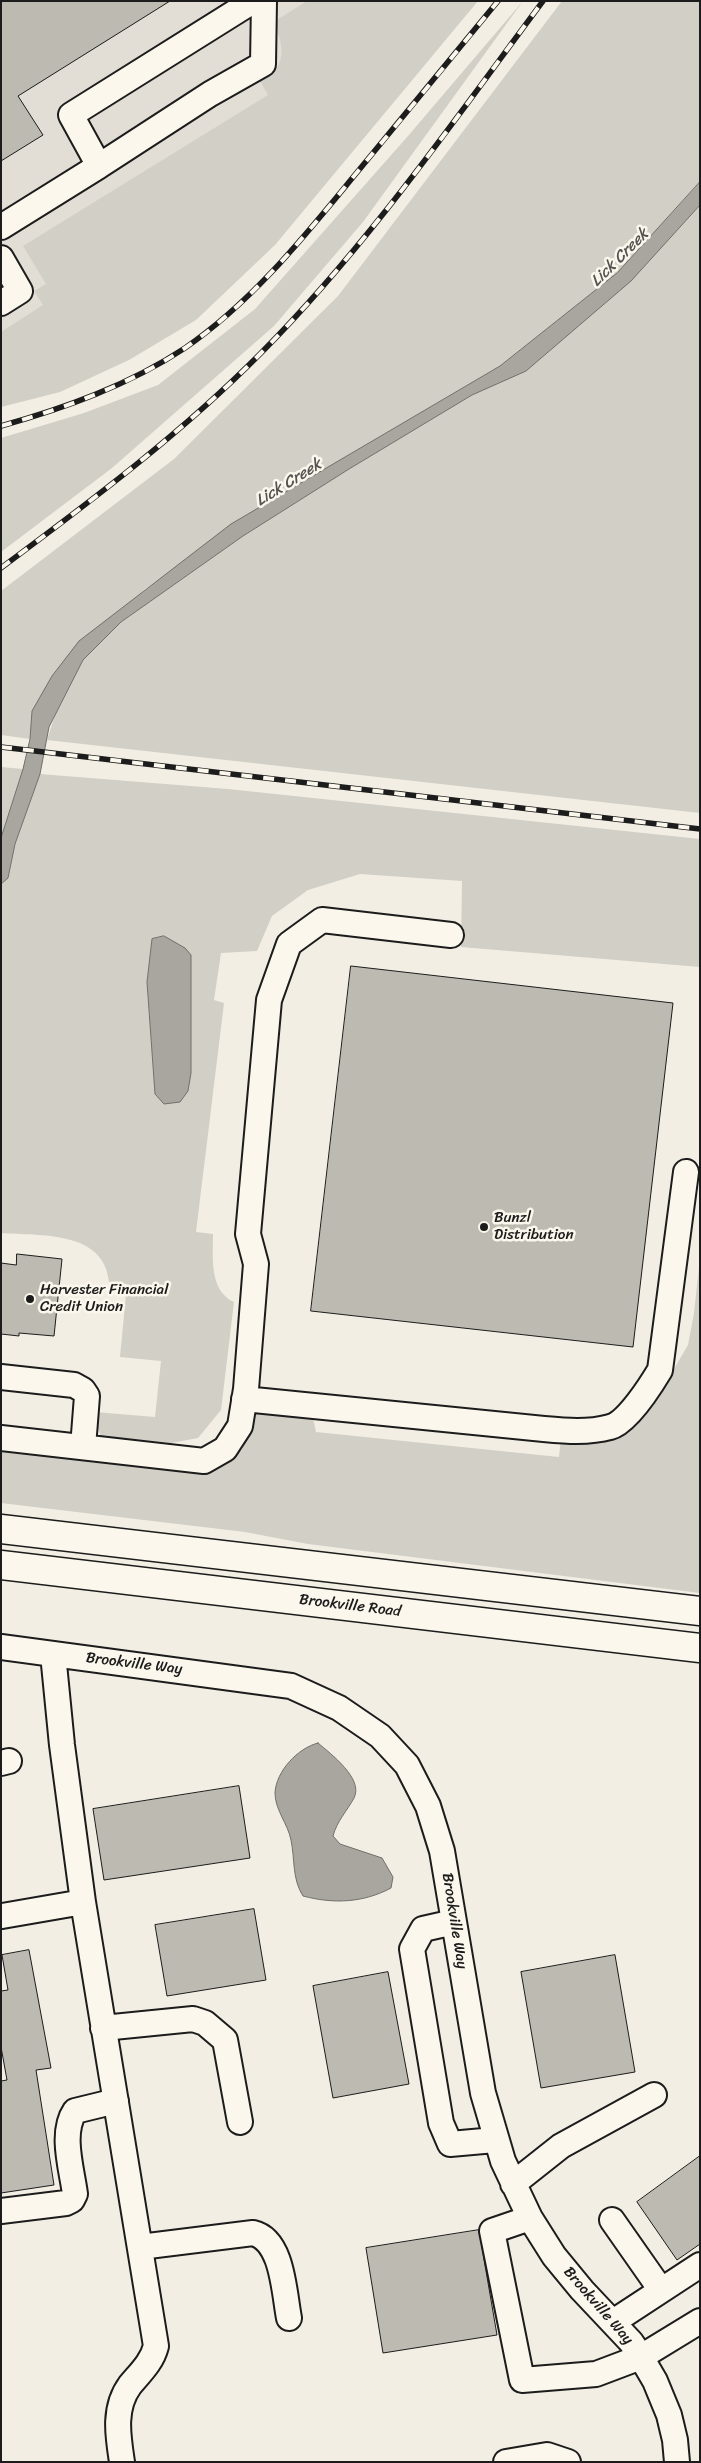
<!DOCTYPE html>
<style>
body{margin:0}
#map{position:relative;width:701px;height:2463px;overflow:hidden;background:#f2eee4;font-family:Sriracha,sans-serif}
canvas{display:block}
.frame{position:absolute;inset:0;border:2px solid #1c1c1c;pointer-events:none}
</style>
<div id="map">
<canvas width="701" height="2463"></canvas>
<div class="frame"></div>
</div>
<script>
const context = document.querySelector('canvas').getContext('2d');
context.lineJoin = 'round';
function fillPath(path, color) {
  context.fillStyle = color;
  context.fill(path, 'evenodd');
}
function stroke(path, color, width, dash) {
  context.strokeStyle = color;
  context.lineWidth = width;
  context.lineCap = dash ? 'butt' : 'round';
  context.setLineDash(dash || []);
  context.stroke(path);
}
function label(font, color, halo, rows, align = 'center') {
  context.font = font + ' Sriracha,sans-serif';
  context.lineWidth = 5;
  context.setLineDash([]);
  context.textBaseline = 'middle';
  context.strokeStyle = halo;
  context.fillStyle = color;
  for (const [text, x, y, turn = 0] of rows) {
    context.save();
    context.translate(x, y);
    context.rotate((+turn || 0) * Math.PI / 180);
    context.textAlign = isNaN(turn) ? turn : align;
    if (halo) context.strokeText(text, 0, 0);
    context.fillText(text, 0, 0);
    context.restore();
  }
}
fillPath(new Path2D(`
 M 1,1 L 432,1 L 1,387 Z`), '#e2ded5');
fillPath(new Path2D(`
 M 307,1 L 478,1 L 275,245 L 196,320 L 129,360 L 60,392 L 1,407 L 1,332 L 43,305 L 34,291 L 46,284 L 23,246 L 268,95 L 260,81 C 265,78 272,74 276,69 C 286,56 281,35 272,23 Z
 M 523,1 L 363,222 L 274,326 L 112,468 L 1,552 L 1,438 L 84,413 L 158,385 L 255,309 L 408,136 Z
 M 562,1 L 700,1 L 700,182 L 617,273 L 500,366 L 374,440 L 145,589 L 32,711 L 30,739 L 1,735 L 1,591 L 174,459 L 338,296 Z
 M 700,205 L 700,813 L 47,740 L 57,709 L 82,660 L 121,622 L 243,536 L 349,469 L 472,395 L 526,370 L 575,328 L 672,234 Z
 M 1,767 L 23,769 L 1,838 Z
 M 40,774 L 228,789 L 700,839 L 700,967 L 461,947 L 462,881 L 360,874 L 308,890 L 272,916 L 257,951 L 221,953 L 214,1000 L 224,1003 L 196,1232 L 213,1234 C 213,1257 209,1291 234,1302 L 221,1410 L 198,1438 L 171,1443 L 101,1436 L 95,1421 L 95,1412 L 155,1417 L 161,1361 L 120,1357 L 127,1284 L 109,1282 C 104,1230 40,1236 1,1233 L 1,884 L 8,878 L 15,844 ZM 152,939 L 155,1094 L 147,982 Z
 M 700,1258 L 700,1593 L 308,1544 L 245,1532 L 1,1503 L 1,1450 L 213,1471 L 242,1450 L 256,1410 L 312,1413 L 316,1432 L 559,1457 L 561,1439 L 624,1430 L 664,1386 L 688,1345 L 694,1313 Z`), '#d2cfc6');
const water = new Path2D(`
 M 700,182 L 700,205 L 631,281 L 526,371 L 472,395 L 349,469 L 243,536 L 121,622 L 83,660 L 49,727 L 40,774 L 15,844 L 8,878 L 1,884 L 1,838 L 23,769 L 30,739 L 32,711 L 52,676 L 79,641 L 231,524 L 500,366 L 617,273 Z
 M 164,936 L 185,948 L 191,955 L 191,1073 L 188,1091 L 180,1102 L 164,1104 L 155,1094 L 147,982 L 152,939 Z
 M 318,1743 C 331,1754 364,1779 354,1798 C 347,1811 337,1821 333,1836 L 340,1844 L 382,1858 L 393,1877 L 391,1888 C 363,1903 333,1904 303,1896 C 292,1879 295,1859 291,1840 C 288,1824 275,1810 275,1793 C 276,1771 298,1748 318,1743 Z`);
fillPath(water, '#a9a6a0');
stroke(water, '#716f6b', 1);
const building = new Path2D(`
 M 1,1 L 170,1 L 18,96 L 43,135 L 1,161 Z
 M 351,966 L 673,1003 L 633,1347 L 311,1311 Z
 M 17,1254 L 62,1259 L 54,1336 L 19,1333 L 19,1336 L 1,1334 L 1,1263 L 16,1265 Z
 M 239,1786 L 250,1858 L 104,1880 L 93,1809 Z
 M 254,1909 L 266,1980 L 167,1996 L 155,1925 Z
 M 29,1950 L 51,2068 L 36,2070 L 54,2185 L 1,2193 L 1,2081 L 7,2080 L 1,2047 L 1,1991 L 8,1990 L 2,1955 Z
 M 615,1955 L 635,2072 L 541,2088 L 521,1972 Z
 M 388,1972 L 409,2084 L 333,2098 L 313,1986 Z
 M 700,2156 L 700,2244 L 677,2260 L 637,2202 Z
 M 479,2230 L 497,2335 L 383,2353 L 366,2248 Z`);
fillPath(building, '#bdbab1');
stroke(building, '#1c1c1c', 1);
const minor = new Path2D(`
 M 99,166 L 210,94 L 263,64 L 264,1
 M 1,227 L 99,166 L 71,115 L 253,1
 M 1,258 L 20,291 L 1,303
 M 1,1377 L 74,1385 L 83,1390 L 87,1396 L 83,1447
 M 244,1399 L 544,1429 C 566,1431 588,1433 610,1427 C 627,1423 651,1385 660,1370 L 686,1172
 M 1,1438 L 204,1461 L 225,1449 L 240,1426 L 246,1389 L 256,1264 L 248,1234 L 269,1000 L 289,944 L 322,920 L 451,935
 M 1,1647 L 291,1686 L 339,1708 L 380,1736 L 407,1765 L 428,1806 L 442,1851 L 483,2093 L 503,2161 L 530,2218 L 554,2256 L 582,2290 L 631,2342 L 641,2357 L 655,2381 L 669,2415 L 675,2440 L 677,2462
 M 1,1763 L 9,1761
 M 83,1902 L 156,2346 C 152,2362 140,2373 130,2385 C 113,2408 118,2436 122,2462
 M 2,1916 L 83,1902 L 62,1745 L 53,1654
 M 454,1922 L 423,1929 L 412,1949 L 441,2123 L 450,2144 L 495,2140
 M 103,2028 L 193,2019 L 205,2023 L 225,2040 L 240,2122
 M 513,2184 L 561,2146 L 654,2095
 M 1,2211 L 66,2203 L 72,2200 L 75,2194 C 72,2170 60,2133 75,2111 L 116,2101
 M 530,2218 L 492,2231 L 522,2380 L 596,2374 L 641,2357 L 700,2321
 M 612,2220 L 661,2290
 M 140,2247 L 253,2233 C 283,2240 284,2293 289,2318
 M 613,2322 L 700,2265
 M 506,2462 L 547,2455 L 568,2462`);
const major = new Path2D(`
 M 1,1529 L 700,1611
 M 1,1565 L 700,1648`);
stroke(minor, '#1c1c1c', 28);
stroke(major, '#1c1c1c', 31);
stroke(minor, '#fbf7ec', 24);
stroke(major, '#fbf7ec', 28);
const rail = new Path2D(`
 M 1,426 C 65,408 129,385 185,348 C 252,302 303,238 354,176 C 402,118 450,60 498,1
 M 1,568 C 91,501 182,433 261,353 C 367,246 453,122 543,1
 M 1,747 L 700,829`);
stroke(rail, '#1c1c1c', 5.5);
stroke(rail, '#fbf7ec', 4, [11]);
for (const [x, y, r, color] of [
 [484,1227,5,"#1c1c1c"],
 [30,1299,5,"#1c1c1c"]
]) {
  const dot = new Path2D();
  dot.arc(x, y, r, 0, 2 * Math.PI);
  context.fillStyle = color;
  context.fill(dot);
  stroke(dot, '#fbf7ec', 2);
}
label('15px', '#1c1c1c', '#fbf7ec', [
 ["Bunzl",494,1218],
 ["Distribution",494,1235],
 ["Harvester Financial",40,1290],
 ["Credit Union",40,1307]
], 'left');
label('15px', '#1c1c1c', '#fbf7ec', [
 ["Brookville Road",350,1606,7],
 ["Brookville Way",134,1664,7],
 ["Brookville Way",454,1921,81],
 ["Brookville Way",598,2306,49]
]);
label('italic 16px', '#545351', '#fbf7ec', [
 ["Lick Creek",620,258,-45],
 ["Lick Creek",289,483,-32]
]);
</script>
